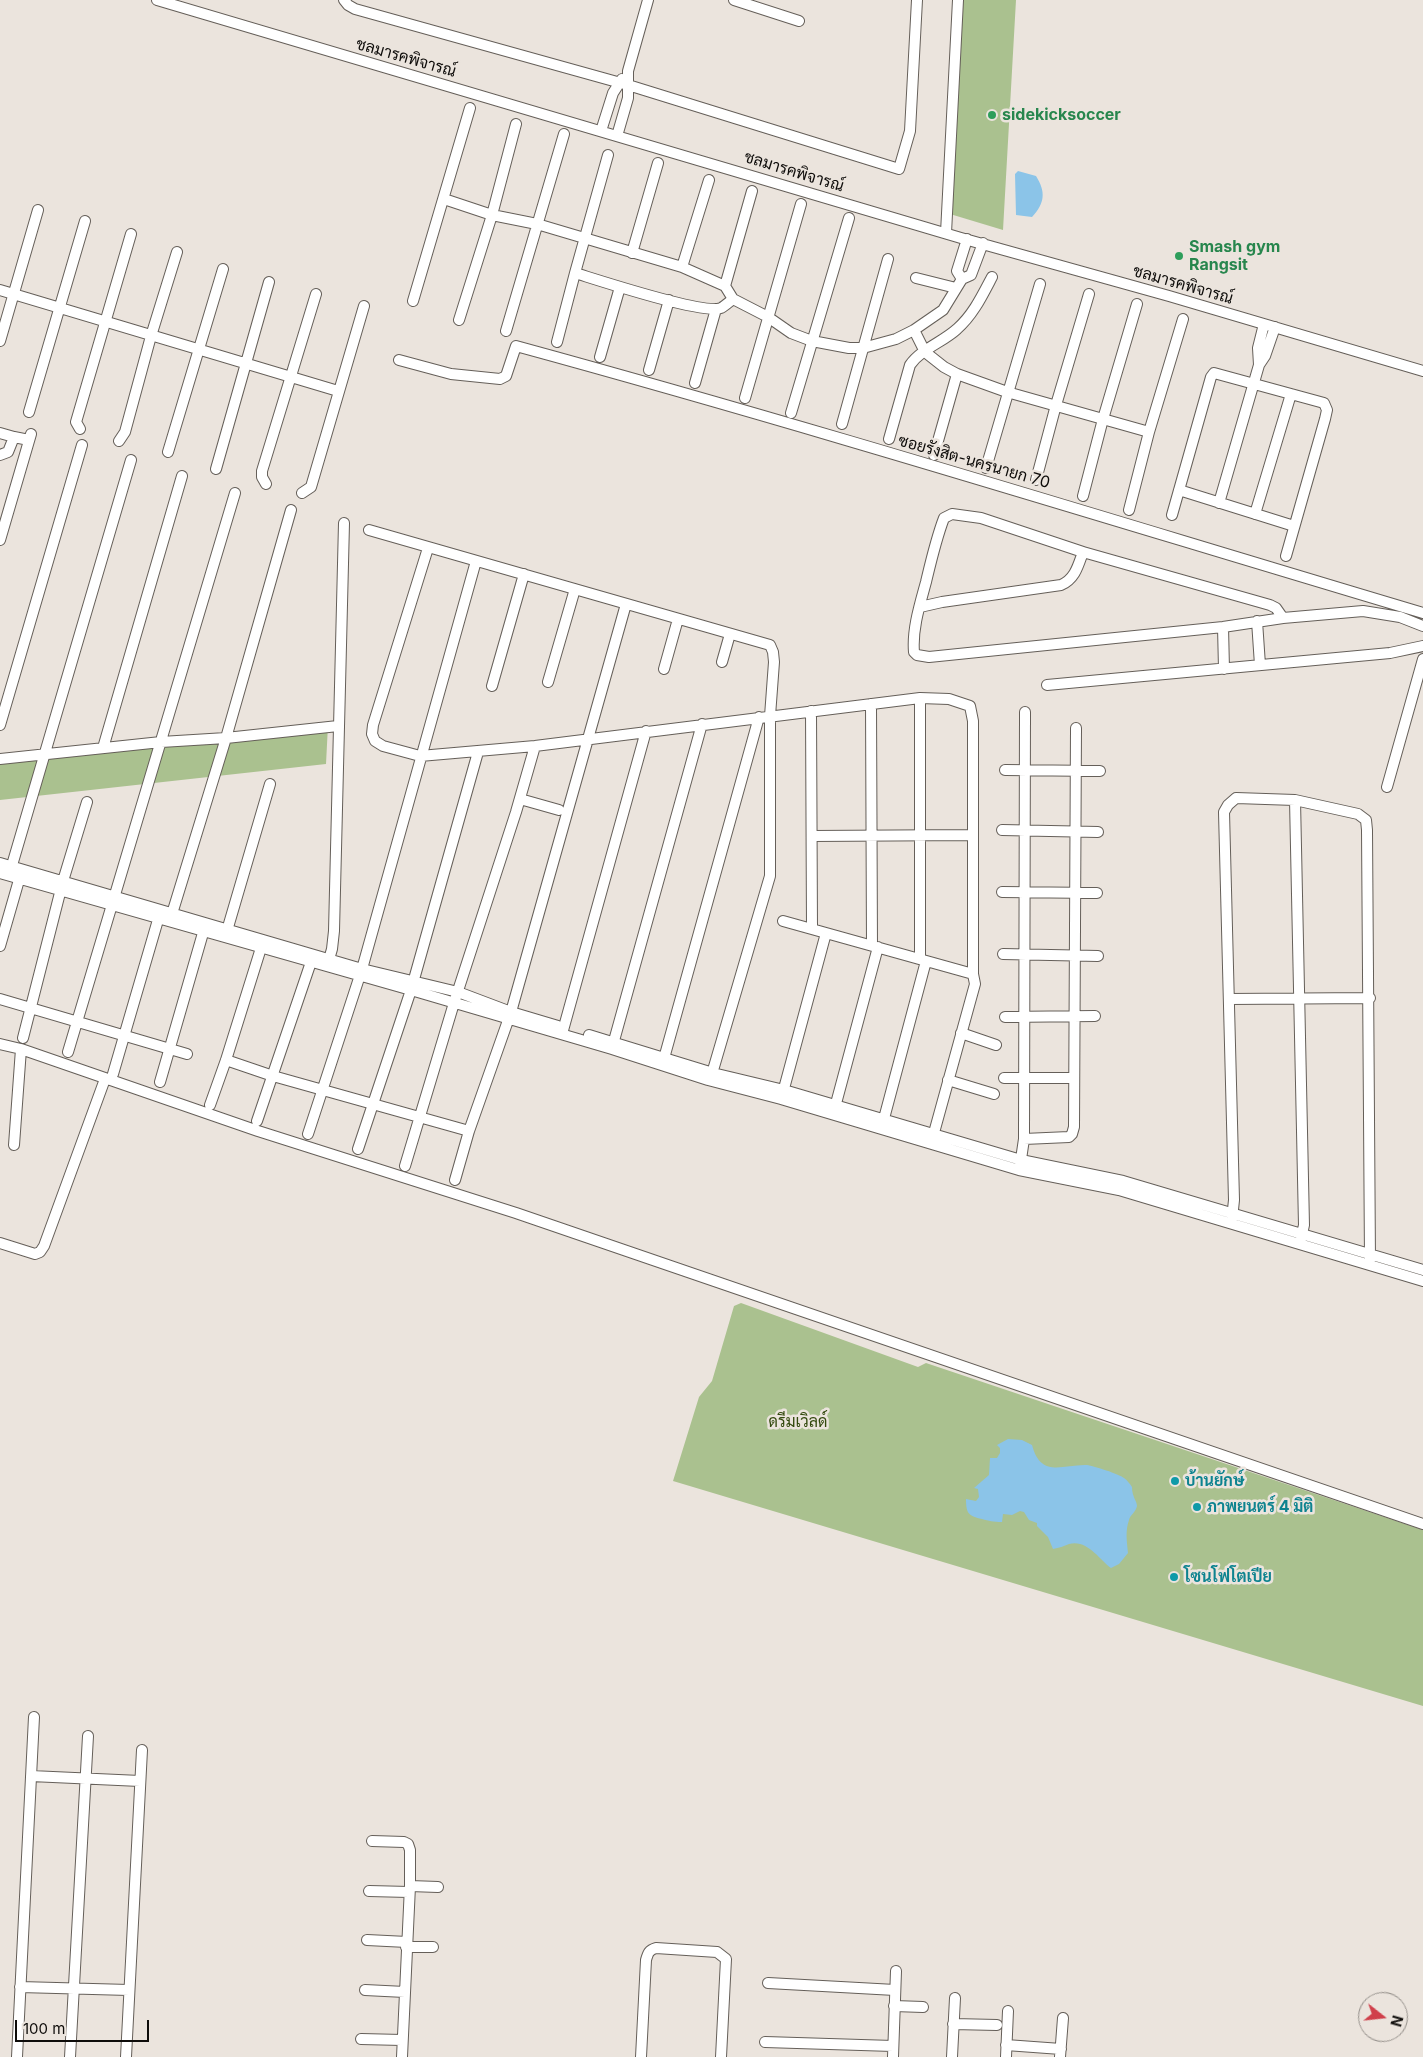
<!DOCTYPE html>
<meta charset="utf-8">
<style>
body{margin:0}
#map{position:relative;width:1423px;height:2057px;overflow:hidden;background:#ebe4dd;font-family:Inter,sans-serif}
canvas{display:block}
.north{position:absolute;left:1358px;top:1992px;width:50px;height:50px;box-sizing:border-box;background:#ebe4dd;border:1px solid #938e89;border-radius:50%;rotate:106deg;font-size:14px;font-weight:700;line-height:20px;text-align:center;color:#0e0c0a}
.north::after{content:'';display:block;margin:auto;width:18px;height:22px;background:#d0404b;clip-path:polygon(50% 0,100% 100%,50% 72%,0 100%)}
.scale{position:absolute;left:15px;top:2020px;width:134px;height:22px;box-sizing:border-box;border:2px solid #0e0c0a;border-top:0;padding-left:6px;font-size:15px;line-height:18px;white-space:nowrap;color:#0e0c0a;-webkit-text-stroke:4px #ebe4dd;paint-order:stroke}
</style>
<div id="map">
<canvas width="1423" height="2057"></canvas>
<div class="north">N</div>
<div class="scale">100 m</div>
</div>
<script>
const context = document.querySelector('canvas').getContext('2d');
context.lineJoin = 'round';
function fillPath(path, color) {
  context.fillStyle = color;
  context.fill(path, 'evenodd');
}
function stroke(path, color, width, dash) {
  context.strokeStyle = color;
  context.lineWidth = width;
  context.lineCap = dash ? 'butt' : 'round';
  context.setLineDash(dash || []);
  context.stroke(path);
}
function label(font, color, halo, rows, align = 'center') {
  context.font = font + ' Inter,Sarabun,sans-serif';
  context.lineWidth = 5;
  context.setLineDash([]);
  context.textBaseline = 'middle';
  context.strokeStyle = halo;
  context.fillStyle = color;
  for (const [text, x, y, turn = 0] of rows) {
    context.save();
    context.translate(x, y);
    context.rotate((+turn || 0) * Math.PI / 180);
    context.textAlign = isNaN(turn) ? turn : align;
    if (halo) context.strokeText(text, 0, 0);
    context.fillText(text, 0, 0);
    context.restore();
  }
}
fillPath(new Path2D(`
 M 961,0 L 1016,0 L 1003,230 L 950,214 Z
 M 328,725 L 326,764 L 0,800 L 0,757 Z
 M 741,1303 L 918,1367 L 926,1363 L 1423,1530 L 1423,1706 L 673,1481 L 699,1397 L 712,1381 L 734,1306 Z`), '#aac18f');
fillPath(new Path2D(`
 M 1018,171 L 1036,176 C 1046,192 1045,203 1032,217 L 1016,215 L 1015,174 Z
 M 1008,1439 L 1022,1440 L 1032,1445 C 1041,1479 1063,1464 1087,1465 C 1094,1466 1119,1474 1124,1478 C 1127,1480 1130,1484 1132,1487 C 1132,1497 1137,1501 1137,1506 C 1136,1512 1130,1515 1129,1520 C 1125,1531 1127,1542 1128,1553 L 1119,1564 L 1111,1568 C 1099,1559 1087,1539 1069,1544 C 1064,1546 1059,1548 1053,1549 L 1048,1537 L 1037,1526 L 1037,1523 L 1029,1520 L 1024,1512 L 1020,1511 L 1012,1515 L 1003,1514 L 1002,1522 C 993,1522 989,1521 982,1519 C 969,1516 966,1514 966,1499 L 976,1501 L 979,1497 L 978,1489 L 974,1488 L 989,1475 L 990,1458 L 997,1458 L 1000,1453 L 1000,1448 L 997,1445 Z`), '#8bc4e8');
const minor = new Path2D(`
 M 157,0 L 961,238 L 1169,296 L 1423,371
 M 344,0 L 348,5 L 355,9 L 628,85 L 899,169 L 910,131 L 917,0
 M 734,0 L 799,21
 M 601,131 L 613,93 L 622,79
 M 617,136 L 628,98 L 628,71 L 648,0
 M 444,199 L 492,215 L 537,224 L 682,267 L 725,286 L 733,299 L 768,317 L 791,333 L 812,341 L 849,348 L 863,348 L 896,339 L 914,330 L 943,310 L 962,279 L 971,275 L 983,243
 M 946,233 L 958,0
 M 632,253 L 658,163
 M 682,267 L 709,180
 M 575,273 C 598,280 704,315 721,308 C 725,306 729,302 733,299
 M 916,278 L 956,288
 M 962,279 L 957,271 L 967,239
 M 725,286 L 752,191
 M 0,290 L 338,391
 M 413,301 L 470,108
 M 459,320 L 492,215 L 516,124
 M 914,330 L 925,352 L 944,367 L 957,374 L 1007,392 L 1149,432
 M 506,331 L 564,134
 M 0,341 L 38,210
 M 557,342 L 575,273 L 608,155
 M 600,357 L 620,287
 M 399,360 L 451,374 L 500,379 L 506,376 L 516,346 C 820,429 1121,523 1423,613
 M 1259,365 L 1258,348 L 1264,324
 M 649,370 L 669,300
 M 695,383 L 716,309
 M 745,398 L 801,204
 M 29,412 L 85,221
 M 791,413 L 849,218
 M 842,424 L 888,259
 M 80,429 L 76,422 L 131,234
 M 0,433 L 14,437
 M 889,439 L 910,365 C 921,349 943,342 957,329 C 973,315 982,296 992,277
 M 119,441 L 125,432 L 151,336 L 177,252
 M 168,452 L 223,269
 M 0,455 L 8,452 L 14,437 L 29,440
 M 934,455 L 957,374
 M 986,468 L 1040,284
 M 216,469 L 269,282
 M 1036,480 L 1056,405 L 1089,294
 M 266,484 L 262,477 L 262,471 L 316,294
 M 1179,490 L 1294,526
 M 302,493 L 311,487 L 364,306
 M 1083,496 L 1103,419 L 1137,304
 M 1219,503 L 1259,365 L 1265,356 L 1275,327
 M 1129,510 L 1149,432 L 1183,319
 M 1255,514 L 1291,394
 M 1172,515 L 1211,377 L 1214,373 L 1324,403 L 1327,410 L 1325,419 L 1286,556
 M 369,530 L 770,645 L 773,652 L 774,662 L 770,716 L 770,876 L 711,1077
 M 0,540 L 31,434
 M 428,548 L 373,725 L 372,734 L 375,741 L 383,746 L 420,756 L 535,746 L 920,698 L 949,699 L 970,706 L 973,721 L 973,974
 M 920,607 L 942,602 L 1061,585 C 1075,579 1078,566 1083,552
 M 1283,618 L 1276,608 L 1270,605 L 1083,552 L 981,518 L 952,514 L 944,518 C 936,539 931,561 926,582 C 920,604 912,629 914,652 L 917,655 L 929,657 L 1223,627 L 1283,618 L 1363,611 L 1400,617 L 1423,626
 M 1257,621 L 1260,665
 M 1223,627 L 1224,669
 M 722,662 L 730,634
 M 664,669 L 678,619
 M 548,682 L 575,589
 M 1047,685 L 1390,653 L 1423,646
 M 492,686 L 524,574
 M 871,704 L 872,945
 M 811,711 L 812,928
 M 0,725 L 82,445
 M 103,748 L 182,476
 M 0,759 L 161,742 L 226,738 L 338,726
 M 1005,770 L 1100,771
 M 1387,787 L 1423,659
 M 520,799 L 559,810
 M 1295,800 L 1304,1225 L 1301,1239
 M 1002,830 L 1098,832
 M 812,836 L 973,835
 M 0,863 L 362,969 L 458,992 L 511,1012 L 558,1026
 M 10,872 L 131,460
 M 0,873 L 411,990 L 612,1049 L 708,1080 L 781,1099 L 1019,1170 L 1119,1190 L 1423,1281
 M 1002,892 L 1097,893
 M 171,917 L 226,738 L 291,510
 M 783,921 L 973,974 L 975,984 L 932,1140
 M 226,934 L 270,784
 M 0,946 L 21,873
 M 1003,954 L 1098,956
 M 920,959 L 920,698
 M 328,963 L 332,949 L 334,931 L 344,523
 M 0,999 L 187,1054
 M 1229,999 L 1370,998
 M 1005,1017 L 1095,1016
 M 961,1033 L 996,1045
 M 562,1034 L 646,731
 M 589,1035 L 713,1073 L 784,1090 L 1021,1160 L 1123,1181 L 1423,1270
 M 23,1038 L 63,881 L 87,802
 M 0,1044 L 21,1049 L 258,1131 L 516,1213 L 1423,1524
 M 612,1048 L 702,724
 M 68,1052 L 235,493
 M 226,1060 L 273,1076 L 469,1131
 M 663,1062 L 759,717
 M 113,1074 L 160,913
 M 1004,1078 L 1074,1078
 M 948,1080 L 994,1094
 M 160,1082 L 205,926
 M 782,1096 L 826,933
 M 210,1105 L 226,1060 L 261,948
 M 834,1111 L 878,947
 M 257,1121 L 311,962
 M 882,1126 L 926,961
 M 308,1134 L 362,969 L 476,561
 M 1024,1139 L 1069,1137 L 1072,1134 L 1074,1127 L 1076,728
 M 14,1145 L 21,1049
 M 358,1149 L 411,990 L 478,752
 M 405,1166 L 454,1003 L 516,812 L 535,746
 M 1020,1166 L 1024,1139 L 1025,712
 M 455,1180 L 469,1131 L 511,1012 L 626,604
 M 1232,1219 L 1234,1200 L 1224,812 L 1228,805 L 1236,798 L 1295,800 L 1358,814 L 1366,820 L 1367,830 L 1370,1260
 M 0,1243 L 35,1254 L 40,1252 L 44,1246 L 105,1079
 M 31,1776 L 140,1781
 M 372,1841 L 404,1842 L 408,1844 L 410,1850 L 410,1886 L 402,2057
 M 410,1886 L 438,1887
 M 369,1891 L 409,1892
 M 367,1940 L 407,1942
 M 406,1947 L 433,1947
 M 768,1983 L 895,1990
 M 20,1987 L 129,1990
 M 365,1990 L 405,1992
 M 894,2006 L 923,2007
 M 953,2024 L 997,2025
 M 361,2039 L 402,2040
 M 765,2042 L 893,2046
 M 1006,2045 L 1061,2049
 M 17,2057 L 34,1717
 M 70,2057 L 88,1736
 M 126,2057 L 142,1750
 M 641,2057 L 646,1960 C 648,1953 649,1950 656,1948 L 717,1952 L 726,1959 L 721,2057
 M 893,2057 L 896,1971
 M 952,2057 L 955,1998
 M 1006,2057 L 1008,2011
 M 1060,2057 L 1063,2018`);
stroke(minor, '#655f59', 12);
stroke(minor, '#fff', 10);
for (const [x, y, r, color] of [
 [992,115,5,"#2e9e5b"],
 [1179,256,5,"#2e9e5b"],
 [1175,1481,5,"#0f9aa8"],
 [1197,1507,5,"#0f9aa8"],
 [1174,1577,5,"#0f9aa8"]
]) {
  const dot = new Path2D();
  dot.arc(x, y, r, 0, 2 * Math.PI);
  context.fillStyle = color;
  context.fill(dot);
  stroke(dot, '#ebe4dd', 2);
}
label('16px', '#0e0c0a', '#ebe4dd', [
 ["ชลมารคพิจารณ์",406,58,16],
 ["ชลมารคพิจารณ์",794,172,17],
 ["ชลมารคพิจารณ์",1183,285,16],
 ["ซอยรังสิต-นครนายก 70",974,462,16]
]);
label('bold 16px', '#27864d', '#ebe4dd', [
 ["sidekicksoccer",1002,115],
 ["Smash gym",1189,247],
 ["Rangsit",1189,265]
], 'left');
label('16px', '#33490e', '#ebe4dd', [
 ["ดรีมเวิลด์",798,1422]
]);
label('bold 16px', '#0d838f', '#ebe4dd', [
 ["บ้านยักษ์",1185,1481],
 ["ภาพยนตร์ 4 มิติ",1207,1507],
 ["โซนโฟโตเปีย",1184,1577]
], 'left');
</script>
